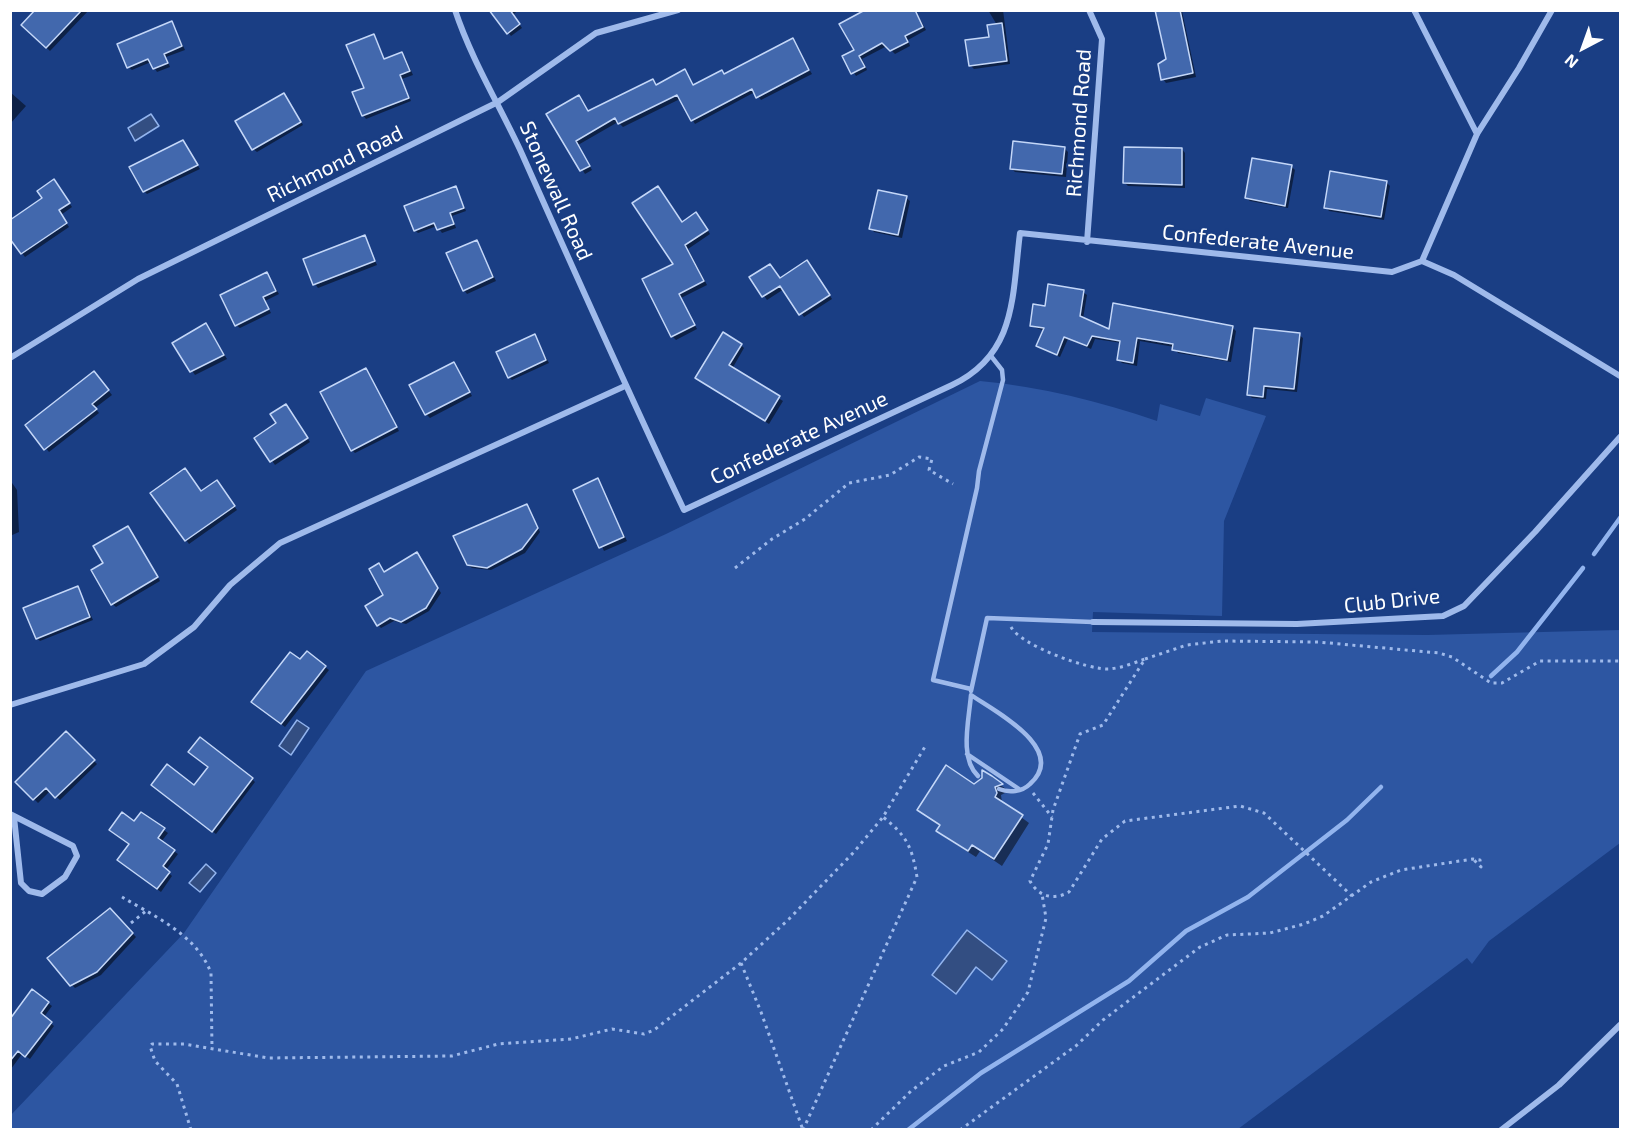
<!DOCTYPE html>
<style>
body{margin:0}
#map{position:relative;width:1631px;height:1140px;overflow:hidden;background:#1a3e84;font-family:"Exo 2",sans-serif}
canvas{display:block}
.frame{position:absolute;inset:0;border:12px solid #fff;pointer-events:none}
.north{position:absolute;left:1553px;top:18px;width:60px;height:60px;-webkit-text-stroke:4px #1a3e84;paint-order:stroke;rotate:221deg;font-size:16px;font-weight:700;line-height:24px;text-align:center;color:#fff}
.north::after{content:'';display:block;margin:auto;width:21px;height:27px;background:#fff;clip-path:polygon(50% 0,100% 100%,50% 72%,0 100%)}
</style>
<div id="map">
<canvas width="1631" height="1140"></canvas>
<div class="frame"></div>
<div class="north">N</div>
</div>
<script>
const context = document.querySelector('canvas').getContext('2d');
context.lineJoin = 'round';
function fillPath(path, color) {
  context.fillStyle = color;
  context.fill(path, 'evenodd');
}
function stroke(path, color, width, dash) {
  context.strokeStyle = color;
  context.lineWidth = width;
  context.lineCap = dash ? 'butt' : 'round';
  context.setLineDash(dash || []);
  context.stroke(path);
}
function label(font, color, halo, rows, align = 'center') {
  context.font = font + ' "Exo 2",sans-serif';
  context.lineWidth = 4.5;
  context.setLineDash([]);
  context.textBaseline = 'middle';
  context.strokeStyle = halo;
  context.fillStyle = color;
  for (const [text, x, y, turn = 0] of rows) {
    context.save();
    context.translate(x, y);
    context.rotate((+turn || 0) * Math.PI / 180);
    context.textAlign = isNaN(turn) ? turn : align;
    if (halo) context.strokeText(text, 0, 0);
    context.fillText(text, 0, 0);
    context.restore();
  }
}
fillPath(new Path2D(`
 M 980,381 C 1042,387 1099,401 1157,421 L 1160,404 L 1200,416 L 1206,398 L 1266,416 L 1224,521 L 1222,616 L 1093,612 L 1092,632 L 1427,635 L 1620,630 L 1620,843 L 1489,941 L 1472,964 L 1467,958 L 1238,1129 L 11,1130 L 10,1116 L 184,933 L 366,671 L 666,534 Z`), '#2d56a2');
const water = new Path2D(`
 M 151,114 L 159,126 L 135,141 L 128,128 Z
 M 297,720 L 309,728 L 291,755 L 279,746 Z
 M 206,864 L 216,873 L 200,892 L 189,883 Z
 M 967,930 L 1007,961 L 992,980 L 976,967 L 956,994 L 932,975 Z`);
fillPath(water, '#334e82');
stroke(water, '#92b4ee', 1.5);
fillPath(new Path2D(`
 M 37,10 L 89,10 L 50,51 L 23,25 Z
 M 491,10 L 518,10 L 513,15 L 522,28 L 511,36 Z
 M 915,10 L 926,30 L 908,40 L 910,46 L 895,54 L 887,46 L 862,59 L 867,70 L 856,76 L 844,57 Z
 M 988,10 L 1003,10 L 1010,64 L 974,69 L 970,65 L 997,25 Z
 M 1165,10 L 1182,11 L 1196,77 L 1166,83 L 1163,79 L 1168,60 Z
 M 172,23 L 185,50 L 166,57 L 170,67 L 157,72 L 151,62 L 132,70 L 128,67 Z
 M 374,36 L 385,60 L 402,53 L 405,57 L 413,75 L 402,79 L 411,101 L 366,119 L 363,115 Z
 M 792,40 L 812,74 L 761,100 L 755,92 L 695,124 L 680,99 L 623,127 L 618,122 L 578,145 L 592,170 L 585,174 L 548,114 L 579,97 L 589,112 L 652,81 L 657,86 L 685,71 L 694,86 L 725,75 Z
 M 10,92 L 26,106 L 10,124 Z
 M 284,94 L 303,125 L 257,152 L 253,149 Z
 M 183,142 L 200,169 L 147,194 L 144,191 Z
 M 1064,148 L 1068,152 L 1066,177 L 1015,172 L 1012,169 Z
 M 1182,149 L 1185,153 L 1185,188 L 1128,186 L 1125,183 Z
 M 1292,167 L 1295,170 L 1288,208 L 1250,201 L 1246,198 Z
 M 1386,182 L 1390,186 L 1384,220 L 1329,211 L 1326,207 Z
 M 57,185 L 72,207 L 61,215 L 69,227 L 25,257 L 22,253 L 44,199 Z
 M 456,188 L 466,211 L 452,216 L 456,228 L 442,233 L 437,226 L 418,233 L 415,230 Z
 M 906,198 L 910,201 L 902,238 L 874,232 L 871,228 Z
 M 700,218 L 710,234 L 688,249 L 707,285 L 681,298 L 697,329 L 676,340 L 672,336 L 675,264 L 683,223 Z
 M 364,237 L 377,265 L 318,288 L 315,284 Z
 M 476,241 L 496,281 L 467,294 L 464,290 Z
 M 770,265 L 780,279 L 810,265 L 832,299 L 804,317 L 784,289 L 767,300 L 751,278 Z
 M 267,274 L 279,294 L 265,301 L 271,313 L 240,328 L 236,325 Z
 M 1083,292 L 1087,295 L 1083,319 L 1110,331 L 1233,328 L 1236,331 L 1231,362 L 1178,353 L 1174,347 L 1140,341 L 1137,366 L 1122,363 L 1119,360 L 1122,343 L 1095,339 L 1091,349 L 1068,339 L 1060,357 L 1042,349 L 1038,346 L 1045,331 L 1031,326 L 1046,308 Z
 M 209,329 L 227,359 L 195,375 L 174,344 Z
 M 1299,335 L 1303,338 L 1297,392 L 1267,389 L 1266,399 L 1252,398 L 1248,394 Z
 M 534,336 L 549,363 L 512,380 L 509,377 Z
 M 741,345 L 744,348 L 732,369 L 783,401 L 769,424 L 697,378 Z
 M 454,364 L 472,396 L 430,418 L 426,414 Z
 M 366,370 L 399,431 L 355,453 L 352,450 Z
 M 97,376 L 112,395 L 95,408 L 99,413 L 49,452 L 27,425 Z
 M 286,406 L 310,442 L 275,465 L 256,438 L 279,424 Z
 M 10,480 L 17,490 L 19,532 L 10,536 Z
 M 597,480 L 627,541 L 604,551 L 575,490 Z
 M 220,486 L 237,510 L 189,544 L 186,540 L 202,493 Z
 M 527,505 L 540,532 L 525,553 L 491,570 L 472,568 L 468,565 Z
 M 131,531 L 160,581 L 116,607 L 112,604 L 105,564 Z
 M 417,554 L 441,593 L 429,611 L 406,624 L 394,621 L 381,628 L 378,625 L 385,596 L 379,565 L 385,573 Z
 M 78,588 L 93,620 L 40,641 L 37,638 Z
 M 300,662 L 325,667 L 329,670 L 285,727 L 257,705 Z
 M 66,733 L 97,764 L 60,800 L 50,791 L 38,803 L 17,782 Z
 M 983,773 L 1009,791 L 1001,795 L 1002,803 L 1029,823 L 1002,866 L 980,851 L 976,857 L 946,838 L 938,831 L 941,827 L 919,810 L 974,785 L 983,779 Z
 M 252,779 L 255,782 L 216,834 L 156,788 L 194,787 Z
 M 142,814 L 168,833 L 161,842 L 178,854 L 166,870 L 172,876 L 161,892 L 122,863 L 134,824 Z
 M 110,910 L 136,937 L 101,975 L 75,988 L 72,985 Z
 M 48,1003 L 52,1006 L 44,1017 L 54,1026 L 30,1059 L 22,1054 L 11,1069 L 10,1021 Z`), '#0007');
stroke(new Path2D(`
 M 1594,554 L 1620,518
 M 1491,676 L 1517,652 L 1583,568
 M 908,1130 L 981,1073 L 1129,981 L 1186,931 L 1248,897 L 1347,820 L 1381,787`), '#92b4ee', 4.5);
const building = new Path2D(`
 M 35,10 L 82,10 L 46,48 L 21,25 Z
 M 489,10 L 510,10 L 520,24 L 507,34 Z
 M 865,10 L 915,10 L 923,27 L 905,36 L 908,42 L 890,51 L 882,43 L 859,56 L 865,67 L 851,74 L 842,56 L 854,50 L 839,24 Z
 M 1155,10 L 1180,10 L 1193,73 L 1161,80 L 1158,64 L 1166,59 Z
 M 172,21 L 182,46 L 164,54 L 168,63 L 153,69 L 148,59 L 127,68 L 117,44 Z
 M 1002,23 L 1007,61 L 969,66 L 965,40 L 989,37 L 987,25 Z
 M 374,34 L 384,59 L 402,52 L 410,71 L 400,75 L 409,98 L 362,116 L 352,92 L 364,88 L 346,45 Z
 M 793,38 L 809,70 L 756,98 L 752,89 L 691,121 L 677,95 L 618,124 L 615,118 L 576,141 L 590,166 L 580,171 L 546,114 L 579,95 L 588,111 L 653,79 L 656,85 L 685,69 L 693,85 L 722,70 L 724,74 Z
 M 284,93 L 301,122 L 252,150 L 235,121 Z
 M 183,140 L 198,165 L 143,192 L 129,167 Z
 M 1013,141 L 1065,147 L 1062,174 L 1010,169 Z
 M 1124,147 L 1182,148 L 1182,185 L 1123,183 Z
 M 1252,158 L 1292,165 L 1285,206 L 1245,198 Z
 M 1330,171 L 1387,181 L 1381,217 L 1324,208 Z
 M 54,179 L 70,203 L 59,210 L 67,223 L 21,254 L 10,239 L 10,220 L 42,198 L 37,191 Z
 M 456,186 L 464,208 L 450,213 L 454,224 L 437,230 L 434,223 L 414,231 L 404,206 Z
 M 658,186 L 682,222 L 696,212 L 708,230 L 685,245 L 704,281 L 679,294 L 695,325 L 671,337 L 642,279 L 673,264 L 632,203 Z
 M 878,190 L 907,196 L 898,235 L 869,229 Z
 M 365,235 L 375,261 L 313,285 L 303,259 Z
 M 477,240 L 493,277 L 463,291 L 446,253 Z
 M 807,260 L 830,295 L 799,315 L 780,286 L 762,297 L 749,277 L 770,264 L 780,278 Z
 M 267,272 L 276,291 L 263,297 L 269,309 L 235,326 L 220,295 Z
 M 1048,284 L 1084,290 L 1080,316 L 1109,329 L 1113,303 L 1233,326 L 1227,360 L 1172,350 L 1173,344 L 1137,338 L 1133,363 L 1117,360 L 1120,341 L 1092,336 L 1087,346 L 1064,337 L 1057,355 L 1036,346 L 1044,328 L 1030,326 L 1033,304 L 1045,306 Z
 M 206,323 L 224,355 L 190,372 L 172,343 Z
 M 1254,328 L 1300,333 L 1294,389 L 1264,386 L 1263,397 L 1247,395 Z
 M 723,332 L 742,344 L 729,365 L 780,396 L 765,421 L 695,378 Z
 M 535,334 L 546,360 L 508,378 L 496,352 Z
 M 454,362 L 470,392 L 425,415 L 409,385 Z
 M 366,368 L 397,427 L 351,451 L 320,392 Z
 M 94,371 L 109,390 L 92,404 L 97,409 L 44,450 L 25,425 Z
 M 286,404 L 308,438 L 270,462 L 254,438 L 276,423 L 270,414 Z
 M 185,468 L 201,491 L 217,480 L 235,506 L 185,541 L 150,493 Z
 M 598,478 L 624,537 L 599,548 L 573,490 Z
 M 527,504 L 538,528 L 522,549 L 487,568 L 467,565 L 453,536 Z
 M 128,526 L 158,577 L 111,605 L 91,570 L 103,563 L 93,546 Z
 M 417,552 L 438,588 L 426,608 L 401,622 L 390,618 L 377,626 L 365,606 L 383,595 L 369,569 L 379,563 L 384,572 Z
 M 78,586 L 90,617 L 36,639 L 23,608 Z
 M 307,651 L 326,666 L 281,724 L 251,702 L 290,652 L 300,659 Z
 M 66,731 L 95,760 L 55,798 L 46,788 L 33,800 L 15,782 Z
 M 200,737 L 253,778 L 212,832 L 151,785 L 167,764 L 194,785 L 208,767 L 188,752 Z
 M 946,765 L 974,784 L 982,778 L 982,770 L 992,776 L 1003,784 L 995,787 L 997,793 L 995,797 L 1023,815 L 994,859 L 972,845 L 968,851 L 936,831 L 940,825 L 917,810 Z
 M 122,812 L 134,821 L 141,812 L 165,828 L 158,838 L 175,850 L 163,866 L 170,872 L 157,889 L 117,860 L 129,844 L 109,830 Z
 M 110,908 L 133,933 L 97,972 L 70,986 L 47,958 Z
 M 32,989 L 49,1002 L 41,1013 L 52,1022 L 25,1057 L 18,1051 L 10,1061 L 10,1019 Z`);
fillPath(building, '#4268ad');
stroke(building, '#c4d7f8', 1.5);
stroke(new Path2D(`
 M 735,568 L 772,539 L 805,519 L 849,483 L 890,475 L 919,457 L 932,459 L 929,470 L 953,484
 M 1011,627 C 1020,645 1088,670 1109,669 C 1121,668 1134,663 1145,659 L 1103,725 L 1080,734 L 1053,810 L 1048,844 L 1030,881 C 1038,896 1053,901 1069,892 L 1102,839 L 1125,821 L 1240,806 L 1264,813 L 1352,896
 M 1145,659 L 1187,645 L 1222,641 L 1318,642 L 1439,653 L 1452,657 L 1491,683 L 1502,683 L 1540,661 L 1620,661
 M 1033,793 L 1052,817
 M 122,897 C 154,916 197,935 211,973 L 212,1049
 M 131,923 L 146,911
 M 741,963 L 761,1012 L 803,1130
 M 191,1130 L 177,1084 L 155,1061 L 150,1046 L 152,1044 L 184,1044 L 268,1058 L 452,1056 L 498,1044 L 571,1039 L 612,1029 L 644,1034 L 654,1030 L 741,963 L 789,919 L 854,852 L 883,817 L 926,745
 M 803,1130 L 917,877 C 912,847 907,836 883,817
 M 871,1130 L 911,1091 L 944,1066 L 979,1052 L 1003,1029 L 1028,992 L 1046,918 L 1042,894
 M 960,1130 L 1077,1045 L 1103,1020 L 1200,947 L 1227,935 L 1270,933 L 1304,924 L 1323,916 L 1371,882 L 1401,870 L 1473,859 L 1480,860 L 1481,867 L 1473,859`), '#9fbaeb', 3, [3, 4.5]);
stroke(new Path2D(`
 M 971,689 L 933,680 L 977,488 L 979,471 L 1003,380 L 1002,370 L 991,356
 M 971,691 L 987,618 L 1093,622
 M 967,754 L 1019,789
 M 978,776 C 959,758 969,720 971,695 C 994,711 1069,749 1030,784 C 1022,792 1009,793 999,789`), '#9fbaeb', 4.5);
stroke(new Path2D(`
 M 455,10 C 472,61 500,106 522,154 C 575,273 628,392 684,510 L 952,385 C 1017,354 1012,296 1020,233 L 1392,272 L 1422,261 L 1454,275 L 1620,376
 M 1414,10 L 1477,134
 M 1087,242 L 1102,39 L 1089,10
 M 1422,261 L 1477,134 L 1519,68 L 1552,10
 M 10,358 L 138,279 L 498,102 L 596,33 L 678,10
 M 1093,622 L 1297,624 L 1443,616 L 1464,606 L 1535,532 L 1620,437
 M 10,705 L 144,664 L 194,627 L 230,585 L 280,543 L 625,386
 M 10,814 L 73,846 L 77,856 L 65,877 L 42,894 L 29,891 L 21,883 L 14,817
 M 1501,1130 L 1559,1085 L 1620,1025`), '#9fbaeb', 6);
label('21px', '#fff', '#1a3e84', [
 ["Richmond Road",1079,123,-86],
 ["Richmond Road",335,164,-26],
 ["Stonewall Road",556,191,66],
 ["Confederate Avenue",1258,242,6],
 ["Confederate Avenue",799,438,-25],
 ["Club Drive",1392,601,-6]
]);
</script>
